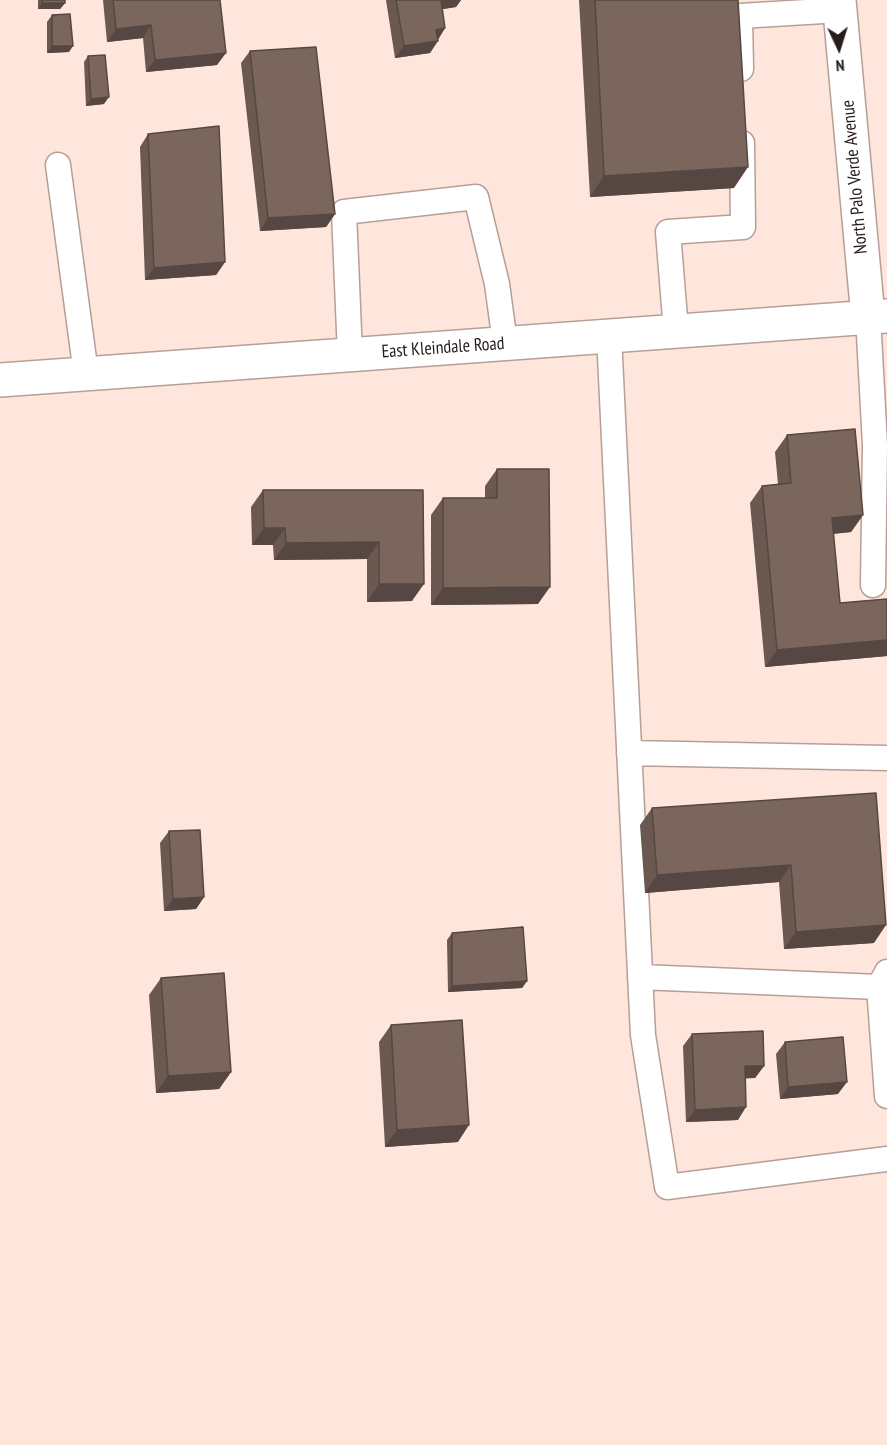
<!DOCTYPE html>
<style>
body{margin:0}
#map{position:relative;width:887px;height:1445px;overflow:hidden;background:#ffe6dd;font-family:"PT Sans Narrow",sans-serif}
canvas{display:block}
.north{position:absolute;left:809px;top:18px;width:60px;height:60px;-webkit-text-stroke:4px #fff;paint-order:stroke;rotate:176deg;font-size:16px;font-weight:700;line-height:24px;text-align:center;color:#261d1a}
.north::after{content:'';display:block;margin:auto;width:21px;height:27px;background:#261d1a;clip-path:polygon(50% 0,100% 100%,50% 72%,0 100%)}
</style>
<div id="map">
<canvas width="887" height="1445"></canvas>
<div class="north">N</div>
</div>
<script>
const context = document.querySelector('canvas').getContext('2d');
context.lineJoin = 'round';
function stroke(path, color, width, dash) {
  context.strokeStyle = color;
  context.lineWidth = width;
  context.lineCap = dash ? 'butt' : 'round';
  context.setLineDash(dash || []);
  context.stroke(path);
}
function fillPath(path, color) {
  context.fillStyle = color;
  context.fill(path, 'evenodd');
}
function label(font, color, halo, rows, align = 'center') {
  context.font = font + ' "PT Sans Narrow",sans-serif';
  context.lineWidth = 4.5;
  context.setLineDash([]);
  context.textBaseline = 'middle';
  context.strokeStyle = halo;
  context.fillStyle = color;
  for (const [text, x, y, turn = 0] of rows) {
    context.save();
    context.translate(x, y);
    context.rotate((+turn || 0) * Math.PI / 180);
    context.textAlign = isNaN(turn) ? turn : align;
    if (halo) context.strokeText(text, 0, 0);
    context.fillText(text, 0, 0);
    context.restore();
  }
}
const lane = new Path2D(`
 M 741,69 L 740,16 L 840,10
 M 58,165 L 86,374
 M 868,317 L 875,445 L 873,585
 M 676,331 L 668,232 L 743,227 L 742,143
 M 609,336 L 643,1035 L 667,1187 L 887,1159
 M 350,355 L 344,212 L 476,197 L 497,284 L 505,343
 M 629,753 L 887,758
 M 887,972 L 879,987 L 887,1096
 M 640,977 L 879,987`);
const street = new Path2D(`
 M 839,0 L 868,317
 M 0,380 L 887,316`);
stroke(lane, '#b69f96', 27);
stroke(street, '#b69f96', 36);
stroke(lane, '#fff', 24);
stroke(street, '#fff', 33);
fillPath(new Path2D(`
 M 38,0 L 65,0 L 65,3 L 60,9 L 38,9 Z
 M 103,0 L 220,0 L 217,65 L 146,72 L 143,38 L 107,42 Z
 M 386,0 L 461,0 L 456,7 L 442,9 L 445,28 L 430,53 L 395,58 Z
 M 579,0 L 738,0 L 734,188 L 590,197 Z
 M 52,15 L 69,52 L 47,53 L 47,22 Z
 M 250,51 L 335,214 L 326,227 L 260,231 L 241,63 Z
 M 88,56 L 104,104 L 86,106 L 84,62 Z
 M 148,134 L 225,262 L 216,275 L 145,280 L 140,147 Z
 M 787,435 L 863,515 L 851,532 L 833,534 L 840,603 L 887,599 L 887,656 L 765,667 L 750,503 L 762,486 L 778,484 L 775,452 Z
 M 497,469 L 538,604 L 431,605 L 431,515 L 443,498 L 485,498 L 485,486 Z
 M 263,490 L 423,490 L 412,601 L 367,602 L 367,559 L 274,560 L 273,545 L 252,545 L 251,507 Z
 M 876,793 L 874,943 L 784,949 L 779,882 L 645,893 L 640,825 L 652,808 Z
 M 169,831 L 204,897 L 196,909 L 164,911 L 160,843 Z
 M 452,933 L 527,981 L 522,988 L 448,992 L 447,940 Z
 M 161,978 L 231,1072 L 219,1089 L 156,1093 L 149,995 Z
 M 391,1025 L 458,1142 L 385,1147 L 379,1042 Z
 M 692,1034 L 764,1066 L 755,1078 L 745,1078 L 738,1120 L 686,1122 L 683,1046 Z
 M 785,1042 L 838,1094 L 780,1099 L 776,1054 Z`), '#6a5851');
fillPath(new Path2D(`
 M 440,0 L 461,0 L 456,7 L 432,11 Z
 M 42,3 L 65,3 L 60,9 L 38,9 Z
 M 151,25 L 143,38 L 107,42 L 116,29 Z
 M 445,28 L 437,41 L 438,41 L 430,53 L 395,58 L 404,46 L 436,30 Z
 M 52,46 L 73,46 L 69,52 L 47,53 Z
 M 226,53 L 217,65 L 146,72 L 155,60 Z
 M 109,97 L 104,104 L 86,106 L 91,99 Z
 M 748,167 L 734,188 L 590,197 L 604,176 Z
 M 335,214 L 326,227 L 260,231 L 268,218 Z
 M 225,262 L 216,275 L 145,280 L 154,268 Z
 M 863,515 L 851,532 L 820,535 L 832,518 Z
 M 264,528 L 285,528 L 273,545 L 252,545 Z
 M 379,542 L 367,559 L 274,560 L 286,543 Z
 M 379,584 L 424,584 L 412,601 L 367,602 Z
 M 550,587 L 538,604 L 431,605 L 443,588 Z
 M 887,640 L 887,656 L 765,667 L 777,650 Z
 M 791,865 L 779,882 L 645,893 L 657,875 Z
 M 204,897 L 196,909 L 164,911 L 173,899 Z
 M 886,925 L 874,943 L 784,949 L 796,932 Z
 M 527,981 L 522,988 L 448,992 L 452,986 Z
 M 745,1066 L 764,1066 L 755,1078 L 736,1079 Z
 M 231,1072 L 219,1089 L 156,1093 L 168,1076 Z
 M 847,1082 L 838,1094 L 780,1099 L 788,1087 Z
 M 746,1107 L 738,1120 L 686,1122 L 695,1110 Z
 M 469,1125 L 458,1142 L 385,1147 L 397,1130 Z`), '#564742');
const building = new Path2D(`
 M 42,0 L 65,0 L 65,3 L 42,3 Z
 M 113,0 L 220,0 L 226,53 L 155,60 L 151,25 L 116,29 Z
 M 396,0 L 441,0 L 445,28 L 436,30 L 438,41 L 404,46 Z
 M 595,0 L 738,0 L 748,167 L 604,176 Z
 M 70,14 L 73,46 L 52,46 L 52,15 Z
 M 316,47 L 335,214 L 268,218 L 250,51 Z
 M 105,55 L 109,97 L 91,99 L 88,56 Z
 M 219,126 L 225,262 L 154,268 L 148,134 Z
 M 855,429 L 863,515 L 832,518 L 840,603 L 887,599 L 887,640 L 777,650 L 762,486 L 791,483 L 787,435 Z
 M 497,469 L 549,469 L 550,587 L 443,588 L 443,498 L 497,498 Z
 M 263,490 L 423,490 L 424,584 L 379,584 L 379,542 L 286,543 L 285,528 L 264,528 Z
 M 876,793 L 886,925 L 796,932 L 791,865 L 657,875 L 652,808 Z
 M 200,830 L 204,897 L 173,899 L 169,831 Z
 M 523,927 L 527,981 L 452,986 L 452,933 Z
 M 224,973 L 231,1072 L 168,1076 L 161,978 Z
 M 462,1020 L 469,1125 L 397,1130 L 391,1025 Z
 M 763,1031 L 764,1066 L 745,1066 L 746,1107 L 695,1110 L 692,1034 Z
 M 843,1037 L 847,1082 L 788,1087 L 785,1042 Z`);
fillPath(building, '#7b665e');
stroke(building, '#564742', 1.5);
label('18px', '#261d1a', '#fff', [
 ["North Palo Verde Avenue",855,177,-95],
 ["East Kleindale Road",443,348,-4]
]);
</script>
